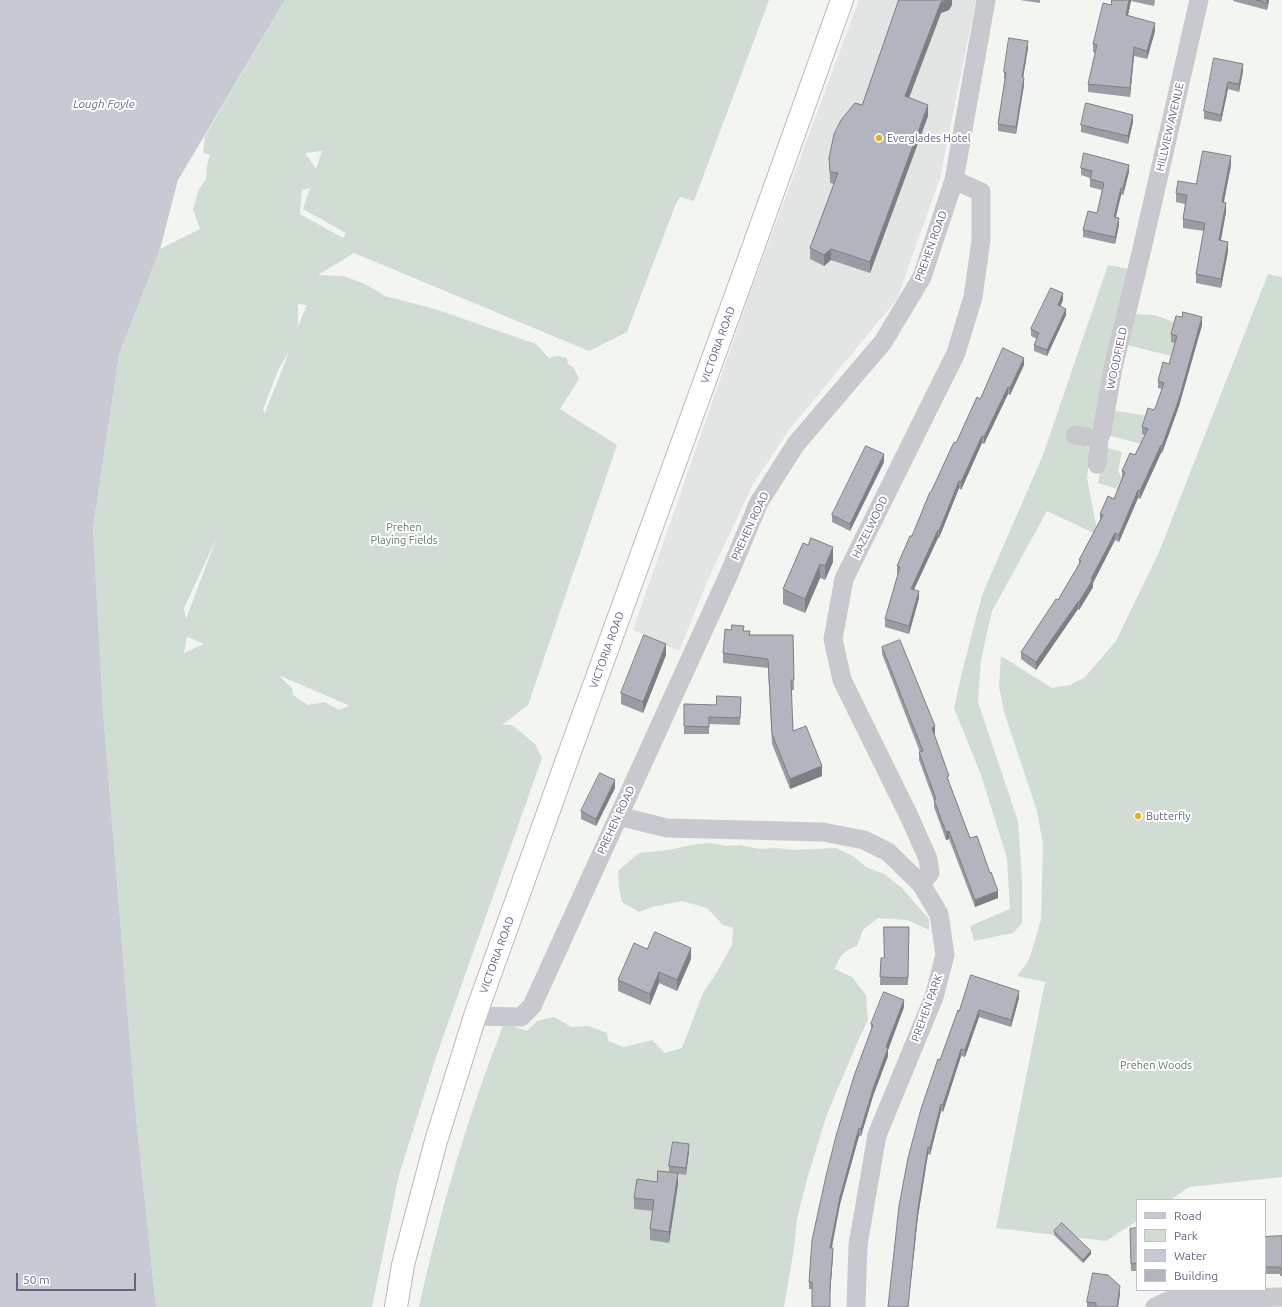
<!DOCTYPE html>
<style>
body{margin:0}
#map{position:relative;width:1282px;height:1307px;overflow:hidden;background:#f3f5f0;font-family:Ubuntu,sans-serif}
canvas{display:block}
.legend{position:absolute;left:1136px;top:1199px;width:130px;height:92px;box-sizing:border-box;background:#fff;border:1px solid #c0c1cd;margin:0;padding:5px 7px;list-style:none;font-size:12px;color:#626583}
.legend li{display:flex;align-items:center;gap:8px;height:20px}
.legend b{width:20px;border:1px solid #c0c1cd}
.scale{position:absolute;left:16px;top:1273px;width:120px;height:18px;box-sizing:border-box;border:2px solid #626583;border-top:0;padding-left:5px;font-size:12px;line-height:14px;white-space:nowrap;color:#626583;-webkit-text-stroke:3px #fff;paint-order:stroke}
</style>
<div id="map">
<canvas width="1282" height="1307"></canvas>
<ul class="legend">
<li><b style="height:5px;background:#c8c9ce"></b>Road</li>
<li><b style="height:11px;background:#d1dcd3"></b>Park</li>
<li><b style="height:11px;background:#c7cad3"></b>Water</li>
<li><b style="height:11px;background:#b2b5be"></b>Building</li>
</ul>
<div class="scale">50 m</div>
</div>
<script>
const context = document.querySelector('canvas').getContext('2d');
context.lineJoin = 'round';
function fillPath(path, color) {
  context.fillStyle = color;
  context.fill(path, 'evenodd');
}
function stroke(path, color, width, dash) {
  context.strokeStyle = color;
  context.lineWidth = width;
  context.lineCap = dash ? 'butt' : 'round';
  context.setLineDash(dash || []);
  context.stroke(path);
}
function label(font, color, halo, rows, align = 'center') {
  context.font = font + ' Ubuntu,sans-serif';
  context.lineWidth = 4;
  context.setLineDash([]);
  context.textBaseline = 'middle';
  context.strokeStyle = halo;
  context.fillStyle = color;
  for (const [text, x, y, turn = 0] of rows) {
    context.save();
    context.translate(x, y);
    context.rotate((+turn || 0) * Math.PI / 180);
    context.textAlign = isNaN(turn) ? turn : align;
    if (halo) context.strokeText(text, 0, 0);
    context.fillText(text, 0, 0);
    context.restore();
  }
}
fillPath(new Path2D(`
 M 859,0 L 976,0 L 940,178 L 897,299 L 789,430 L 753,484 L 707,582 L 679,651 L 633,630 L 751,290 Z`), '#e3e5e4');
fillPath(new Path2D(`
 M 285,0 L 769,0 L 694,201 L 680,197 L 675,206 L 627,332 L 589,351 L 354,253 L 318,275 L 344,276 L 365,284 L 385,296 L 438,310 L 536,344 L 549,358 L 558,356 L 567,358 L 568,364 L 574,368 L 579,379 L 560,409 L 617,445 L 528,705 L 502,725 L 512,725 L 535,744 L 542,758 L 436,1057 L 399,1175 L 372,1307 L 156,1307 L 136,1116 L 103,710 L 93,528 L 119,355 L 160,249 L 200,229 L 193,209 L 199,189 L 206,179 L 207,165 L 210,155 L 203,153 L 205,136 ZM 322,151 L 316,169 L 305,153 ZM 310,188 L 303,209 L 346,233 L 343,238 L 300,214 L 302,190 ZM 298,304 L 307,305 L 298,326 ZM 289,352 L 265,413 L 265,414 L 263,409 L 279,368 ZM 217,537 L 186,619 L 184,608 ZM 187,637 L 188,637 L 204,644 L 184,653 ZM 278,675 L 348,705 L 348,706 L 339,710 L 324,702 L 308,705 L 293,695 L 292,688 Z
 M 1108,265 L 1130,269 L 1095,426 L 1070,439 L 1087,447 L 1090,453 L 1087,478 L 1098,535 L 1047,511 L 992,611 L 981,660 L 978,702 L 1018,821 L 1022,879 L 1022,923 L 1013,933 L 974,941 L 970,926 L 1010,909 L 1007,858 L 981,775 L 954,708 L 962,672 L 982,595 L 1043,455 Z
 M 1268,274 L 1282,277 L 1282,1177 L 1189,1187 L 1170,1200 L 1137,1200 L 1137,1221 L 1106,1241 L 996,1228 L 1045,982 L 1017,976 L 1029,960 L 1041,920 L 1043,844 L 1037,811 L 1005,715 L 999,687 L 1001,656 L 1052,688 L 1070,685 L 1085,677 L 1116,641 L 1159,552 Z
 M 1133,314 L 1155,315 L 1176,323 L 1177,344 L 1171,356 L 1127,345 Z
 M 1111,410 L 1148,416 L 1148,436 L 1145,445 L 1107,435 Z
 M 1104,447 L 1122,452 L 1118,471 L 1122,478 L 1125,479 L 1123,491 L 1098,483 Z
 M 711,843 L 726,846 L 740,845 L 759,849 L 776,848 L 794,850 L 836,848 L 853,856 L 866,867 L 884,874 L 902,888 L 929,919 L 929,930 L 907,920 L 878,918 L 863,930 L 857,946 C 842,952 841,954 835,969 L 852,977 L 866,995 L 868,1020 L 858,1041 L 827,1114 L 807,1179 L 797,1219 L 794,1248 L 784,1307 L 419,1307 C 440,1210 468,1115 504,1023 L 527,1031 L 537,1021 L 554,1017 L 571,1027 L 588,1026 L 607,1033 L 608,1041 L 624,1047 L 652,1040 L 665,1053 L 682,1048 L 703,993 L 717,972 L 732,945 L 733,928 L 723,925 L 707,908 L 682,901 L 652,907 L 639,912 L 622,902 L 619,888 L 618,871 L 639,853 L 669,850 L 696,844 Z`), '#d1dcd3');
fillPath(new Path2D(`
 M 0,0 L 285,0 L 178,180 L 160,249 L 119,355 L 93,528 L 103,710 L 136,1116 L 156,1307 L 0,1307 Z`), '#c7cad3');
const trunk = new Path2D(`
 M 396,1307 L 403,1265 L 436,1141 L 475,1016 L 568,757 L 744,273 L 842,0`);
stroke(trunk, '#b8b8bd', 24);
stroke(new Path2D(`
 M 1075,435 L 1099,439
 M 1097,464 L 1099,439 L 1102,431 L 1113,368 L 1141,253 L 1199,0
 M 618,816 L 667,828 L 823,832 L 864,840 L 888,852 L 921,884 L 939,914 L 945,955 L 934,997 L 877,1135 L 858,1245 L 856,1307
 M 921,884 L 930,873 L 928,859 L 909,816 L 842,680 L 833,639 L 844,579 L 956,353 L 973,297 L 981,240 L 981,192 L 954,180
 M 475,1016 L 521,1017 L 532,1006 L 729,574 L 759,502 L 796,444 L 883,342 L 922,277 L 954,180 L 986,0
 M 1155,1307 L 1170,1300 L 1282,1297`), '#c8c9ce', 19);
stroke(trunk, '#fff', 22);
fillPath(new Path2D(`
 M 899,0 L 952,0 L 952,5 L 949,10 L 941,13 L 909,98 L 928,116 L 870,273 L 831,260 L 824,266 L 810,259 L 810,248 L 834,184 L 830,183 L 829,158 L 862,105 Z
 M 1020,0 L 1040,0 L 1040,3 Z
 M 1112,0 L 1155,0 L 1154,6 L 1131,1 L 1128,16 L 1155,31 L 1147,59 L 1134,56 L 1130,97 L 1088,92 L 1088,84 L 1095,53 L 1093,52 L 1093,44 L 1111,5 Z
 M 1233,0 L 1269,0 L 1267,10 L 1233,1 Z
 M 1028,48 L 1023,78 L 1024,85 L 1016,134 L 998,131 L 998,124 L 1005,79 L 1004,79 L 1004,72 Z
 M 1243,64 L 1243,71 L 1239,92 L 1228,89 L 1221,122 L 1204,119 L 1204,111 Z
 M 1133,122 L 1128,144 L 1081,132 L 1081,125 Z
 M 1231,165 L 1224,202 L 1226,212 L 1221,240 L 1228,251 L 1221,288 L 1196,283 L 1196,274 L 1204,231 L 1183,228 L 1183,219 L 1185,204 L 1176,202 L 1176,193 L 1196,184 Z
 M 1081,168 L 1129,172 L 1123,195 L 1121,195 L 1116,217 L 1119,225 L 1115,244 L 1083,237 L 1083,230 L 1097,213 L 1102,190 L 1090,187 L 1090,178 L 1081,175 Z
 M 1063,300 L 1060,306 L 1066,315 L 1047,356 L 1034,351 L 1034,345 L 1037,339 L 1031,336 L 1031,329 Z
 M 1202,325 L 1179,406 L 1162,453 L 1161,453 L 1140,499 L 1138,498 L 1119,542 L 1115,540 L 1093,583 L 1093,587 L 1079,610 L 1078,609 L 1036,670 L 1021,659 L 1021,652 L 1058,600 L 1079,564 L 1079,560 L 1100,520 L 1100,514 L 1114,499 L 1122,478 L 1122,471 L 1135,455 L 1145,435 L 1142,434 L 1142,427 L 1154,410 L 1156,406 L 1162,389 L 1158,388 L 1158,381 L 1169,364 L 1175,343 L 1171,342 L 1171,334 Z
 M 1024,365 L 1010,395 L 1008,394 L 984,444 L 982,443 L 961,490 L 959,488 L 939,538 L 938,538 L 914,589 L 919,598 L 909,634 L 885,627 L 885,619 L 898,574 L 897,573 L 897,566 L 912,536 L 931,492 L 980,399 Z
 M 884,462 L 850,531 L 832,522 L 832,515 Z
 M 803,543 L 833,562 L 825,580 L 820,578 L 805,613 L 783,604 L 783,589 Z
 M 744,631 L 750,635 L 793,635 L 794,690 L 791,690 L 793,731 L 822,776 L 790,789 L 772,744 L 768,668 L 723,663 L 723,653 Z
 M 882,647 L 935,734 L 934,734 L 949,782 L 970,838 L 998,898 L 975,907 L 949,839 L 946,840 L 934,807 L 934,801 L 919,760 L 919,752 L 920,752 L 882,654 Z
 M 666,655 L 643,713 L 621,704 L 621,693 Z
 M 741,697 L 740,725 L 709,724 L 709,734 L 684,734 L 684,704 L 716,705 Z
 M 615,788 L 596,826 L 581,819 L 581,811 Z
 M 909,927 L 908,985 L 880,985 L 881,958 L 884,958 Z
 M 647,949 L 691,959 L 677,991 L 659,983 L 650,1005 L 618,991 L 618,980 Z
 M 1019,998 L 1011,1027 L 979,1017 L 965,1057 L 961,1056 L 943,1112 L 941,1111 L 930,1155 L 928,1154 L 918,1216 L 908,1307 L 888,1307 L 940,1060 L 959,1011 Z
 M 904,1007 L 888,1050 L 888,1056 L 873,1096 L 861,1136 L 859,1136 L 840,1204 L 832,1248 L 833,1255 L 830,1295 L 812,1289 L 809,1289 L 809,1282 L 871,1032 L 871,1024 Z
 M 689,1151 L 686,1175 L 678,1174 L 678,1184 L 669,1243 L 650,1240 L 650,1229 L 653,1211 L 634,1209 L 634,1198 L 669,1172 L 669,1166 Z
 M 1137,1228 L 1137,1271 L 1131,1271 L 1130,1236 Z
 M 1054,1231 L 1091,1254 L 1083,1263 L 1054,1235 Z
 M 1282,1236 L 1282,1276 L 1280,1276 L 1280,1274 L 1265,1274 L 1265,1237 Z
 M 1120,1293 L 1118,1307 L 1087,1307 L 1087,1302 Z`), '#999ca3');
fillPath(new Path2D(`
 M 947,0 L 952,0 L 952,5 L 949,10 L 941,13 L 905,108 L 905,96 L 941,2 Z
 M 1129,0 L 1131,0 L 1126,24 L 1126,15 Z
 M 1267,0 L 1269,0 L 1267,10 Z
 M 1155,23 L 1155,31 L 1147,59 L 1147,51 Z
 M 1028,41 L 1028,48 L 1022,84 L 1022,77 Z
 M 1134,47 L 1134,56 L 1130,97 L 1130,88 Z
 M 1243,64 L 1243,71 L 1239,92 L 1239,84 Z
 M 1024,78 L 1024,85 L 1016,134 L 1016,127 Z
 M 1228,82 L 1228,89 L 1221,122 L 1221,115 Z
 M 928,105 L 928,116 L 870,273 L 870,262 Z
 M 1133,115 L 1133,122 L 1128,144 L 1128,136 Z
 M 1231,156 L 1231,165 L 1222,211 L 1222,202 Z
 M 1129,165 L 1129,172 L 1123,195 L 1123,188 Z
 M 1121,188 L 1121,195 L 1114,224 L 1114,217 Z
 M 1226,203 L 1226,212 L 1219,249 L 1219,240 Z
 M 1119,218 L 1119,225 L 1115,244 L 1115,237 Z
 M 1228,242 L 1228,251 L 1221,288 L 1221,279 Z
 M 831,249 L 831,260 L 824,266 L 824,255 Z
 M 1063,293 L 1063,300 L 1058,312 L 1058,305 Z
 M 1066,309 L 1066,315 L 1047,356 L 1047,350 Z
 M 1202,317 L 1202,325 L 1179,406 L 1162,453 L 1162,446 Z
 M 1024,358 L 1024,365 L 1010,395 L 1010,388 Z
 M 1008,387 L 1008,394 L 984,444 L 984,437 Z
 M 982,436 L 982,443 L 961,490 L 961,482 Z
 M 1161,445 L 1161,453 L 1140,499 L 1140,491 Z
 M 884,454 L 884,462 L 850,531 L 850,524 Z
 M 959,481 L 959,488 L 939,538 L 939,531 Z
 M 1138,490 L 1138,498 L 1119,542 L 1119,535 Z
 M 938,530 L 938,538 L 911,596 L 911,589 Z
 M 1115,533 L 1115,540 L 1093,583 L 1093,587 L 1079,610 L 1079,602 Z
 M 833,547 L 833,562 L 825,580 L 825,566 Z
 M 820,564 L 820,578 L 805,613 L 805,599 Z
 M 919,591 L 919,598 L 909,634 L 909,626 Z
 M 1078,602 L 1078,609 L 1036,670 L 1036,662 Z
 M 666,644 L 666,655 L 643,713 L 643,702 Z
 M 935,726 L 935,734 L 932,735 L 932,728 Z
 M 822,766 L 822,776 L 790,789 L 790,779 Z
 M 615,780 L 615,788 L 596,826 L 596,819 Z
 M 949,831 L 949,839 L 946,840 L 946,832 Z
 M 998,891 L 998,898 L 975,907 L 975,900 Z
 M 691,948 L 691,959 L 677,991 L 677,980 Z
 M 659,972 L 659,983 L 650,1005 L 650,994 Z
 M 1019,991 L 1019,998 L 1011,1027 L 1011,1020 Z
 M 904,1000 L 904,1007 L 888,1050 L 888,1056 L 873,1096 L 861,1136 L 861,1129 L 886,1047 Z
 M 979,1010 L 979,1017 L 965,1057 L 965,1050 Z
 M 961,1049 L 961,1056 L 943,1112 L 943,1105 Z
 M 941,1104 L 941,1111 L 930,1155 L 930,1148 Z
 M 859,1128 L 859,1136 L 840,1204 L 830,1255 L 830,1248 L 840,1197 Z
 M 689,1144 L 689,1151 L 686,1175 L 686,1168 Z
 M 928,1147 L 928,1154 L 918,1216 L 908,1307 L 918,1208 Z
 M 678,1173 L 678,1184 L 669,1243 L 669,1232 Z
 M 833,1248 L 833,1255 L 830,1295 L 830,1287 Z
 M 1091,1251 L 1091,1254 L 1083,1263 L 1083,1260 Z
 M 1120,1286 L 1120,1293 L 1118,1307 L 1117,1307 Z`), '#7d7f85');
const building = new Path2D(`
 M 899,0 L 947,0 L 941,2 L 905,96 L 928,105 L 870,262 L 831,249 L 824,255 L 810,248 L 838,173 L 830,172 L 829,158 L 834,134 L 841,120 L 855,103 L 862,105 Z
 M 1112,0 L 1129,0 L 1126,15 L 1155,23 L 1147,51 L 1134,47 L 1130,88 L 1088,84 L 1097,45 L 1093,44 L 1103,3 L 1111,5 Z
 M 1257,0 L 1267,0 L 1267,3 Z
 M 1009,38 L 1028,41 L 1022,77 L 1024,78 L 1016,127 L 998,124 L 1006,73 L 1004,72 Z
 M 1214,58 L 1243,64 L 1239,84 L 1228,82 L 1221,115 L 1204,111 Z
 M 1086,103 L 1133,115 L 1128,136 L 1081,125 Z
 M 1203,151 L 1231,156 L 1222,202 L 1226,203 L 1219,240 L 1228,242 L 1221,279 L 1196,274 L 1205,223 L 1183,219 L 1187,195 L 1176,193 L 1178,181 L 1196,184 Z
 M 1084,153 L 1129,165 L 1123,188 L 1121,188 L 1114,217 L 1119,218 L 1115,237 L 1083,230 L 1088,211 L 1097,213 L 1104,183 L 1090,179 L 1092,171 L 1081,168 Z
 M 1051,288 L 1063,293 L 1058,305 L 1066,309 L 1047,350 L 1034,345 L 1039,333 L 1031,329 Z
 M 1183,312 L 1202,317 L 1179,399 L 1162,446 L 1161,445 L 1140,491 L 1138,490 L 1119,535 L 1115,533 L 1091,579 L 1093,579 L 1079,602 L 1078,602 L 1036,662 L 1021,652 L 1056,599 L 1058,600 L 1081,561 L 1079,560 L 1103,515 L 1100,514 L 1108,496 L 1114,499 L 1125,472 L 1122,471 L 1130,453 L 1135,455 L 1148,429 L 1142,427 L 1148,408 L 1154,410 L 1156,406 L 1164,383 L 1158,381 L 1163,362 L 1169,364 L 1177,336 L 1171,334 L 1176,316 L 1182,317 Z
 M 1003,348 L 1024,358 L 1010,388 L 1008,387 L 984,437 L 982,436 L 961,482 L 959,481 L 939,531 L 938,530 L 911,589 L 919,591 L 909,626 L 885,619 L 900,567 L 897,566 L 910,536 L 912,536 L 930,492 L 931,492 L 954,442 L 956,443 L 977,397 L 980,399 Z
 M 866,446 L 884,454 L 850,524 L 832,515 Z
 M 811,538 L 833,547 L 825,566 L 820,564 L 805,599 L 783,589 L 803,543 L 808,545 Z
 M 732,625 L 744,626 L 743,631 L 750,631 L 749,635 L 793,635 L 794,680 L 791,680 L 793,731 L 806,726 L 822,766 L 790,779 L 772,734 L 768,659 L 723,653 L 725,629 L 731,630 Z
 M 644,635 L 666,644 L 643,702 L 621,693 Z
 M 900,640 L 935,726 L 932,728 L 949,776 L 947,777 L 970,838 L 977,836 L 990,873 L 991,872 L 998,891 L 975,900 L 949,831 L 946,832 L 934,800 L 936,799 L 919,752 L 923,751 L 882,647 Z
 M 717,696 L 741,697 L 740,718 L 709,717 L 709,727 L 684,726 L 684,704 L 716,705 Z
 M 600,773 L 615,780 L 596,819 L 581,811 Z
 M 884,927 L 909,927 L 908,978 L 880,977 L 881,958 L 884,958 Z
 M 655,932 L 691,948 L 677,980 L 659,972 L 650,994 L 618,980 L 634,943 L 647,949 Z
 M 971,975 L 1019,991 L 1011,1020 L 979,1010 L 965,1050 L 961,1049 L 943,1105 L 941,1104 L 930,1148 L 928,1147 L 918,1208 L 908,1307 L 888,1307 L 899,1206 L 908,1158 L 921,1109 L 938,1059 L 940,1060 L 958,1010 L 959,1011 Z
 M 884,992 L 904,1000 L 886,1047 L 888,1048 L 873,1089 L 861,1129 L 859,1128 L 840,1197 L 830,1248 L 833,1248 L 830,1287 L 830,1307 L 812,1307 L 812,1282 L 809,1282 L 812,1240 L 826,1176 L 836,1136 L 854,1076 L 873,1025 L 871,1024 Z
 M 673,1142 L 689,1144 L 686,1168 L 669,1166 Z
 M 658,1171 L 678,1173 L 669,1232 L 650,1229 L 654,1200 L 634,1198 L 637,1179 L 657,1182 Z
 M 1062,1223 L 1091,1251 L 1083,1260 L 1054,1231 Z
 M 1137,1228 L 1137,1263 L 1131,1264 L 1130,1229 Z
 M 1282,1236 L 1282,1269 L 1280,1269 L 1280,1267 L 1265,1267 L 1265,1237 Z
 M 1093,1273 L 1108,1275 L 1120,1286 L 1117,1307 L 1096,1307 L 1096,1303 L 1087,1302 Z`);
fillPath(building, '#b2b5be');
stroke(building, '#7d7f85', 1);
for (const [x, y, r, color] of [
 [879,138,4,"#e9af1c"],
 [1138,816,4,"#e9af1c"]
]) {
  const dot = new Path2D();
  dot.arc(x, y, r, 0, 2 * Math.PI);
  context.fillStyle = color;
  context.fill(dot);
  stroke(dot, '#fff', 1.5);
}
label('11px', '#626583', '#fff', [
 ["HILLVIEW AVENUE",1170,127,-77],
 ["PREHEN ROAD",931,246,-70],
 ["VICTORIA ROAD",718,345,-70],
 ["WOODFIELD",1117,358,-78],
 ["PREHEN ROAD",750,526,-65],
 ["HAZELWOOD",870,527,-64],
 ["VICTORIA ROAD",607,650,-70],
 ["PREHEN ROAD",616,820,-65],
 ["VICTORIA ROAD",497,955,-70],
 ["PREHEN PARK",927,1008,-70]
]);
label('11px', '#626583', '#fff', [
 ["Everglades Hotel",887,138],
 ["Butterfly",1146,816]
], 'left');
label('11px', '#617a68', '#fff', [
 ["Prehen",404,527],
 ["Playing Fields",404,540],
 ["Prehen Woods",1156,1065]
]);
label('italic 12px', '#67718e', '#fff', [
 ["Lough Foyle",104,104]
]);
</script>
